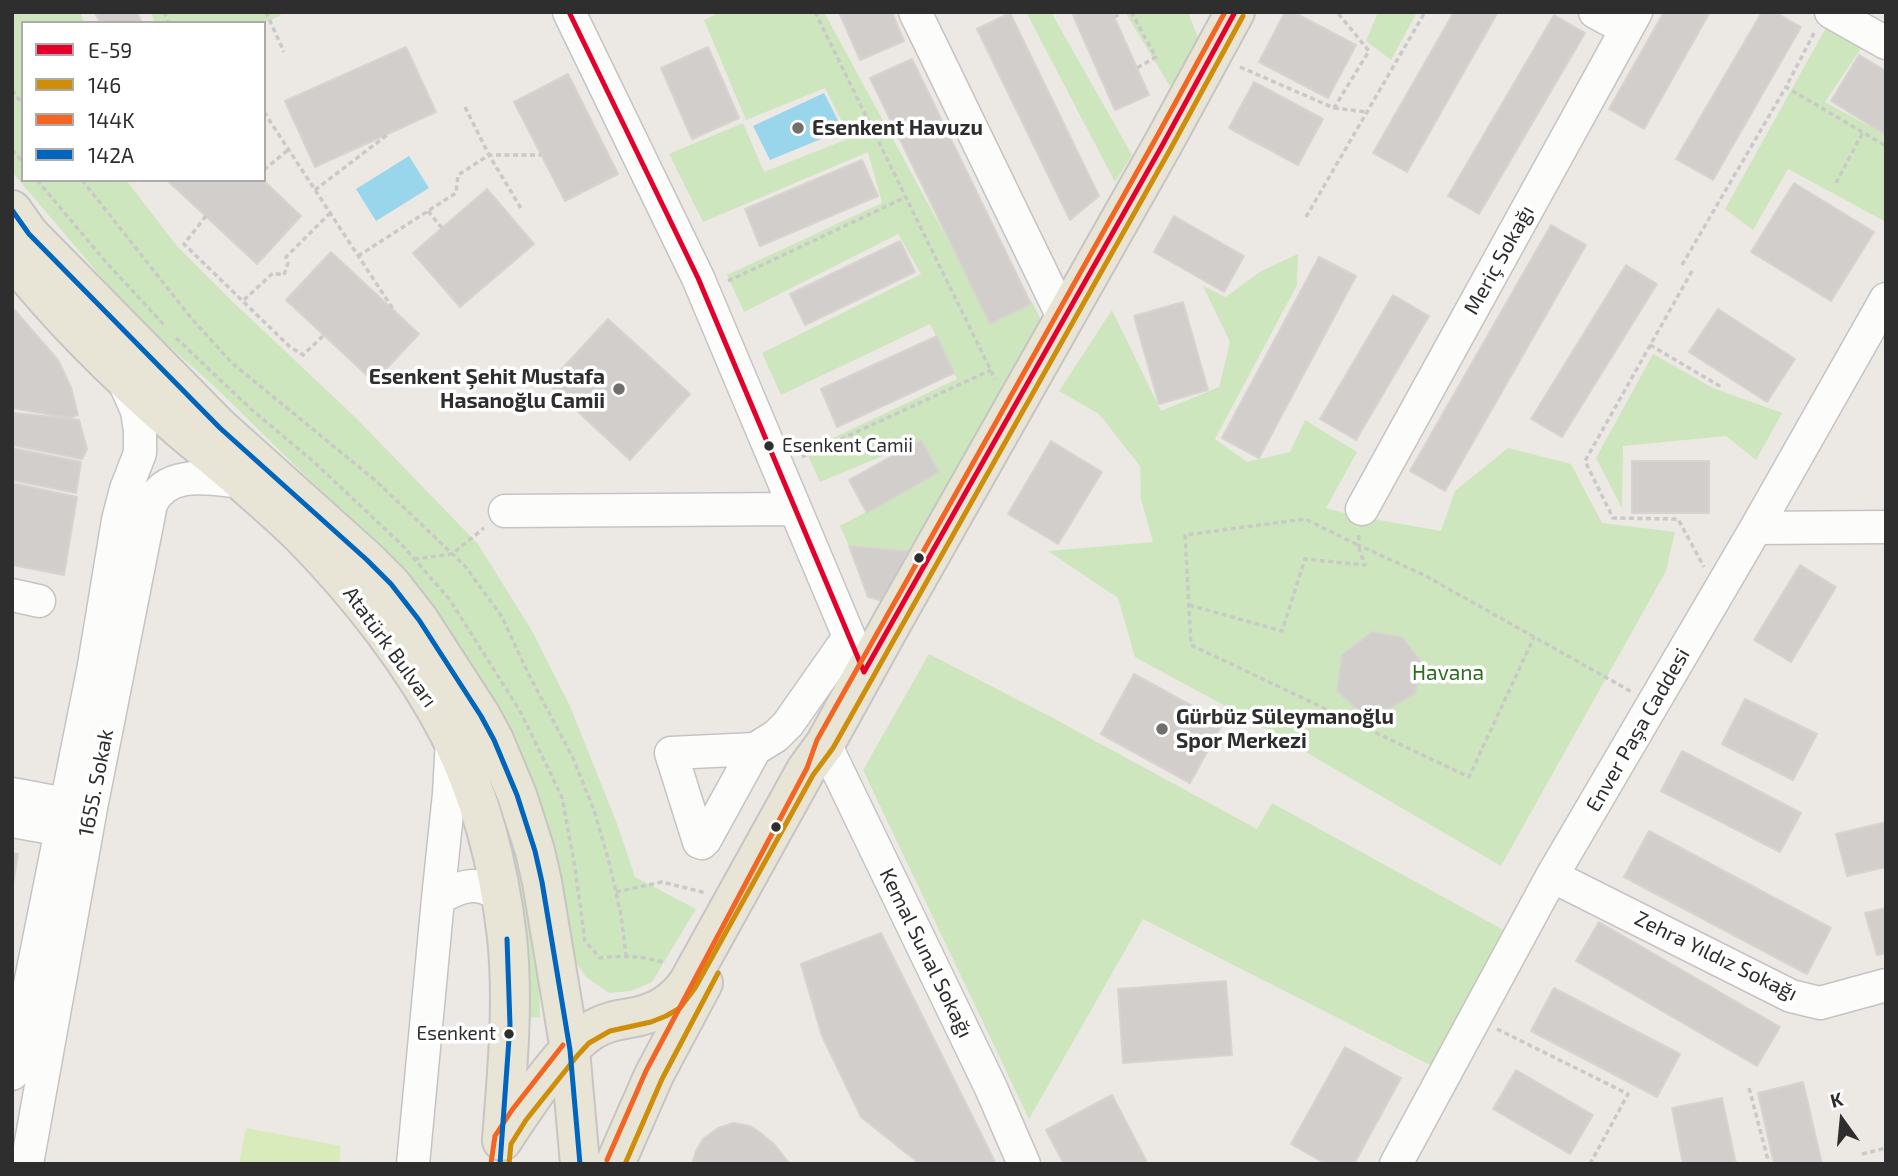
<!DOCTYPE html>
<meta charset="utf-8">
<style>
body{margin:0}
#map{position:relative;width:1898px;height:1176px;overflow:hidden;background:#ece8e4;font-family:"Exo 2",sans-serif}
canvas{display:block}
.frame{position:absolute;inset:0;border:14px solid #2e2e2e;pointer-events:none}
.legend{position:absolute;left:21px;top:21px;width:245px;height:161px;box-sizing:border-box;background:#fff;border:2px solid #ababab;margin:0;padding:9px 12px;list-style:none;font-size:21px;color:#2e2e2e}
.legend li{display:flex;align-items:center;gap:14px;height:35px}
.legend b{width:35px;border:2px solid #ababab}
.north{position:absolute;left:1807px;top:1085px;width:70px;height:70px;-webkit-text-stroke:5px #fff;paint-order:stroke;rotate:345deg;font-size:19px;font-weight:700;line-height:28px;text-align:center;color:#2e2e2e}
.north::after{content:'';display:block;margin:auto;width:24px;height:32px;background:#2e2e2e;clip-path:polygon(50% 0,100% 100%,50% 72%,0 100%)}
</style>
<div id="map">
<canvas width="1898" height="1176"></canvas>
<div class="frame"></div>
<ul class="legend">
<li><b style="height:9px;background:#e4002b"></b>E-59</li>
<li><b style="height:9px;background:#cf8e09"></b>146</li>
<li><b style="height:9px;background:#f26522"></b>144K</li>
<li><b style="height:9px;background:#0065bd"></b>142A</li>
</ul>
<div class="north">K</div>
</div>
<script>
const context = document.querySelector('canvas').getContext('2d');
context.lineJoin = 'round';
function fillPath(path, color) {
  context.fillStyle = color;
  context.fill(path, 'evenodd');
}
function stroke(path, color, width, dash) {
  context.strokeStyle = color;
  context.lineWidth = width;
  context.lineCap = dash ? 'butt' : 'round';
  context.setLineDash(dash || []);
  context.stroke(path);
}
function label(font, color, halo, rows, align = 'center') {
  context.font = font + ' "Exo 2",sans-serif';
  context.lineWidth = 7;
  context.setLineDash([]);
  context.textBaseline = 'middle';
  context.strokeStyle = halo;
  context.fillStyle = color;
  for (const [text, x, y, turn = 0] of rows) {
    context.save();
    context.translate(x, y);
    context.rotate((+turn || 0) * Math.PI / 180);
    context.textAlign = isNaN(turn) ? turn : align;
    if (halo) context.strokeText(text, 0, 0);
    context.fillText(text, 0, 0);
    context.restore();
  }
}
fillPath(new Path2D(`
 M 12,12 L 80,12 L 84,23 L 23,23 L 23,180 L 126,180 L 177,246 L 233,302 L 356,418 L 478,544 L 532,631 L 570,706 L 616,821 L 635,877 L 696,909 L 652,982 L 631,991 L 609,993 L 586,977 L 569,952 L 395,562 L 327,497 L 216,388 L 130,311 L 12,172 Z
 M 151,12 L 279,12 L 281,15 L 264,23 L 155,23 Z
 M 721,12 L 824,12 L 957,257 L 990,324 L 1031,304 L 1031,300 L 1045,327 L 908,551 L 849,546 L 840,526 L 938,473 L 921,440 L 820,482 L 806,451 L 957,379 L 930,324 L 781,395 L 762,353 L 921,274 L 898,234 L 744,312 L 727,275 L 882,203 L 868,152 L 703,222 L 669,154 L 743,123 L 764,172 L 850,138 L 825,88 L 746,120 L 704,20 Z
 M 1026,12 L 1051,12 L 1132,155 L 1115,182 Z
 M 1125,12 L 1188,12 L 1199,40 L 1171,88 Z
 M 1378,12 L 1417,12 L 1391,60 L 1366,41 Z
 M 1828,24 L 1864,44 L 1825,102 L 1886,135 L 1886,222 L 1788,169 L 1753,230 L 1725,209 Z
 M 1298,254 L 1297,285 L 1215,439 L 1247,462 L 1290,452 L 1305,420 L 1357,452 L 1326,508 L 1351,515 L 1441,531 L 1455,491 L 1508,448 L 1571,464 L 1602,523 L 1675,532 L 1666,571 L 1501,866 L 1249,719 L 1135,657 L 1118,598 L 1048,551 L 1153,542 L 1141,499 L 1140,466 L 1099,414 L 1059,391 L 1112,310 L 1161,411 L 1219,387 L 1230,342 L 1203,286 L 1226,297 L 1261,271 Z
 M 1653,354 L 1713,388 L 1782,413 L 1756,460 L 1726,436 L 1623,446 L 1622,508 L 1596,458 Z
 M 929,654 L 1053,718 L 1257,829 L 1272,803 L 1518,938 L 1444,1072 L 1143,919 L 1029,1119 L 863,770 Z
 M 458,702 L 520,841 L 537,939 L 540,1017 L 527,1018 Z`), '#cee6be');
fillPath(new Path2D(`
 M 246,1128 L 341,1146 L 339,1164 L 239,1164 Z`), '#d9eabb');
fillPath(new Path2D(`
 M 824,93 L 843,130 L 770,160 L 753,126 Z
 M 409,156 L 429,188 L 376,221 L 356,189 Z`), '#99d6ec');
const building = new Path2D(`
 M 95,12 L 137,12 L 142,23 L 100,23 Z
 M 839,12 L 892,12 L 904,41 L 860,60 Z
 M 1112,12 L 1149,95 L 1115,110 L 1072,13 Z
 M 1285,12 L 1293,12 L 1356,45 L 1328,98 L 1259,62 Z
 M 1454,12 L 1498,12 L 1407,172 L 1373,153 Z
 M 1664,12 L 1710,12 L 1644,129 L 1609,109 Z
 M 1762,12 L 1775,12 L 1801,27 L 1713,180 L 1676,159 Z
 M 1010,13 L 1099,196 L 1070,220 L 977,29 Z
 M 1554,15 L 1585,33 L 1479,214 L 1448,196 Z
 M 406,47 L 436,112 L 315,167 L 285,101 Z
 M 708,47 L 739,118 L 692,139 L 661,68 Z
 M 1859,55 L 1886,71 L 1886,135 L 1831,101 Z
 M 912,59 L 1031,304 L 990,324 L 870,78 Z
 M 568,74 L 618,174 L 565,201 L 514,102 Z
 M 1254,82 L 1323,119 L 1298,165 L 1229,128 Z
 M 862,160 L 878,196 L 760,246 L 745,209 Z
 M 170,180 L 263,180 L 301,216 L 257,264 L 169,182 Z
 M 1794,183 L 1874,232 L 1831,301 L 1751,252 Z
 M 487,189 L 534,244 L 460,307 L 413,253 Z
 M 1174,216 L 1244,256 L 1224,292 L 1154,252 Z
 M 1551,225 L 1586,245 L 1445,491 L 1410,471 Z
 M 900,241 L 915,272 L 805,325 L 790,294 Z
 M 331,252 L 419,334 L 374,382 L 286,300 Z
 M 1319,257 L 1356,276 L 1259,458 L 1222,438 Z
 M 1626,265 L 1657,284 L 1562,437 L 1531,419 Z
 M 1393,295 L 1429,316 L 1356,440 L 1320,419 Z
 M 1183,302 L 1208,390 L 1159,404 L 1134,316 Z
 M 12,307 L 58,360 L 71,387 L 78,415 L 69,418 L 12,408 Z
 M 1718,309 L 1795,359 L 1767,402 L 1689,352 Z
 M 608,319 L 690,394 L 630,460 L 548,384 Z
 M 937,336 L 954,373 L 837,427 L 821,389 Z
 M 14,413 L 79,420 L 87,449 L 82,459 L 12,445 Z
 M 921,440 L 939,472 L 867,513 L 849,480 Z
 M 1051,441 L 1102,472 L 1058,544 L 1008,514 Z
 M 12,448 L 81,462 L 76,493 L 12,480 Z
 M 1632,461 L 1709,461 L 1709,513 L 1632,513 Z
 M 12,483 L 77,497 L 64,575 L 12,565 Z
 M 849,546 L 908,551 L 883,601 L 868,597 Z
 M 1800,565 L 1836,587 L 1791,662 L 1754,640 Z
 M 1372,632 L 1402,637 L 1422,663 L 1415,694 L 1390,708 L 1361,713 L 1337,691 L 1342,655 Z
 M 1134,674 L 1223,723 L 1190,783 L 1101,734 Z
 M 1745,699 L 1817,734 L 1793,780 L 1722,744 Z
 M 1682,751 L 1801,813 L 1780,852 L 1661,791 Z
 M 1886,822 L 1886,867 L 1847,876 L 1836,834 Z
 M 1649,831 L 1831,928 L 1807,974 L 1624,877 Z
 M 12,853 L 18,854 L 12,889 Z
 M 1886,908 L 1886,953 L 1877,955 L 1865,913 Z
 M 1599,922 L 1780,1027 L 1757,1066 L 1576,961 Z
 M 881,933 L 996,1164 L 920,1164 L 861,1117 L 822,1036 L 801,964 Z
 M 1226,981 L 1232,1055 L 1123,1063 L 1118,989 Z
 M 1554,988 L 1680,1054 L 1657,1097 L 1531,1031 Z
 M 1345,1047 L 1401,1078 L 1354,1164 L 1326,1164 L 1291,1144 Z
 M 1516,1070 L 1593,1115 L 1570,1154 L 1493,1109 Z
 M 1803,1082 L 1822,1164 L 1774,1164 L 1758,1093 Z
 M 1112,1095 L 1148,1164 L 1064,1164 L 1046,1130 Z
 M 1722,1098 L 1736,1164 L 1683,1164 L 1672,1108 Z
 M 734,1123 L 750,1126 L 758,1131 L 774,1144 L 790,1164 L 692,1164 L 696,1151 L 703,1139 L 718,1128 Z`);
fillPath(building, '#d1cecb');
stroke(building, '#d7d4d0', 2);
const minor = new Path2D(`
 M 569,12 L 698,278 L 864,672
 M 915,12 L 1064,319
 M 1595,12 L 1626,29
 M 1831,12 L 1886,43
 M 1362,509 L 1636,12
 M 505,511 L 795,509
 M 1756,528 L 1886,527
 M 12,595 L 39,601
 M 825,744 L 991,1088 L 1024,1164
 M 755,749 L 705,840 L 702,843 L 699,842 L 671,753 L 755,749 L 776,736 L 788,724 L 849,637
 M 12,794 L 87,808
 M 12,821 L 80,833
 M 1552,876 L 1791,996 L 1820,1003 L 1886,985
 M 438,899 C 459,886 481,878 501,898
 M 12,1074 L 93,671 L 118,520 L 126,489 L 140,453 L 140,431 L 137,411 L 122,377
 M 27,1164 L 91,808 L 151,504 C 167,468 211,479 243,482
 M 413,1164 L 438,899 L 449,794 L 452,740
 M 1396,1164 L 1552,876 L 1756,528 L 1886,299`);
const major = new Path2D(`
 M 12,210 L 29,234 L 220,428 L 367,560 L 391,584 L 419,620 L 481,716 L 494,740 L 517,795 L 535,851 L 542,882 L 570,1050 L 580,1164
 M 12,257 C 61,320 120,377 180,429 C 202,448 225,465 246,485 C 264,501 284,518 301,535 C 358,593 414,664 451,737 C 481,798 499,869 507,937 C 514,1004 507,1073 502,1140
 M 502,1141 C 523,1109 563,1047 594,1029 C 606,1022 617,1020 630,1018 C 655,1014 673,1004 688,983 L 806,770 L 825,744 L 894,619 L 1163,144 L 1235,12
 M 615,1164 L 654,1075 L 703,983`);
stroke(minor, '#c5c4c5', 35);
stroke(major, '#c6c5c4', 42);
stroke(new Path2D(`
 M 164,12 L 169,23
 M 266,12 L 284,52
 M 815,12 L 995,379
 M 1131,12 L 1156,57 L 1137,68
 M 1114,17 L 1124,12
 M 1814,33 L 1786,87 L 1886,146
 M 1240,67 L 1334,108 L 1369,51 L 1337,12
 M 12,90 L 23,105
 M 465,107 L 489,155 L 522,210
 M 1334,108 L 1367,112
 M 264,112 L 395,312
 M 12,150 L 23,162
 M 264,170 L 289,149
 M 37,180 L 105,261 L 166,327
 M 82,180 L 192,319 L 232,363 L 376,481 L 465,566 L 502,617 L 528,673 L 573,758 L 595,813 L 610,866 L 621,915 L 626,955
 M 1836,183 L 1863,132
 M 315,190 L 387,135
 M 428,211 L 442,228
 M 206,216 L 184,244 L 289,346 L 303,355 L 324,335
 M 1306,217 L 1425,12
 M 358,256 L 456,193 L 458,175 L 489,155 L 541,155
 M 1682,265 L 1786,87
 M 1692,271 L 1585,461 L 1613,518 L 1678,519 L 1704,567
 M 728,281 L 906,197
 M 244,300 L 273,273 L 284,275 L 288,263 L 286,257 L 330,213
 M 176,338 L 252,410 L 314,462 L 404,547 L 450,600 L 520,711 L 562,797 L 575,868 L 585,941 L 600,958 C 626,955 641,956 666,963
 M 1650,345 L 1723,388
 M 802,457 L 991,370
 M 1359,535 L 1358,545 L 1424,575 L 1632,692
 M 414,559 L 452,554 L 484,528
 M 1189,605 L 1282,631 L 1305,559 L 1365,565 L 1358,545 L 1305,519 L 1185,535 L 1191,645 L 1469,777 L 1534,637
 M 616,892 L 662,882 L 706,893
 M 1497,1029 L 1628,1094 L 1590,1164
 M 1749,1088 L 1769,1164
 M 1862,1154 L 1886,1148`), '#c9c9c8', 3.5, [5, 3.5]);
stroke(minor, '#fcfcfb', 32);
stroke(major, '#e8e4d6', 38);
stroke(new Path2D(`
 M 569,12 L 698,278 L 864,672
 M 864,672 L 1163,144 L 1235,12`), '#e4002b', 5);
stroke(new Path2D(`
 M 509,1164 L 511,1144 L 526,1120 L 577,1056 L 589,1043 L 610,1031 L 651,1022 L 666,1016 L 680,1008 L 695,988 L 813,775 L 833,748 L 1171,148 L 1243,16
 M 625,1164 L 662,1079 L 718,973`), '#cf8e09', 5);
stroke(new Path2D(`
 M 607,1160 L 646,1071 L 807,768 L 817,740 L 1155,140 L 1225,12
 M 491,1163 L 495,1136 L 512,1110 L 563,1045`), '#f26522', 5);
stroke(new Path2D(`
 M 12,210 L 29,234 L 220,428 L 367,560 L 391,584 L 419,620 L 481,716 L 494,740 L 517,795 L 535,851 L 542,882 L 570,1050 L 580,1164
 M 500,1164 L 510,1025 L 507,939`), '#0065bd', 5);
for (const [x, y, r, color] of [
 [798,128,7,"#706f6e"],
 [619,389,7,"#706f6e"],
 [769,446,6,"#2e2e2e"],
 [919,558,6,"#2e2e2e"],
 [1162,729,7,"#706f6e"],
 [776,827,6,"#2e2e2e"],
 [509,1034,6,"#2e2e2e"]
]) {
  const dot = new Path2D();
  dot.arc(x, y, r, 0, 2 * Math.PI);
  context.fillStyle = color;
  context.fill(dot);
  stroke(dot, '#fff', 2.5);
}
label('19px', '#2e2e2e', '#fff', [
 ["Esenkent Camii",782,446],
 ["Esenkent",496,1034,"right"]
], 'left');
label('bold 21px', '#2e2e2e', '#fff', [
 ["Esenkent Havuzu",812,128],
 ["Esenkent Şehit Mustafa",605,377,"right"],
 ["Hasanoğlu Camii",605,401,"right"],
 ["Gürbüz Süleymanoğlu",1176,717],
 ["Spor Merkezi",1176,741]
], 'left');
label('21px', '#2e2e2e', '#fff', [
 ["Meriç Sokağı",1499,260,-61],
 ["Atatürk Bulvarı",390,647,54],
 ["Enver Paşa Caddesi",1638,730,-60],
 ["1655. Sokak",96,783,-79],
 ["Kemal Sunal Sokağı",926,953,64],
 ["Zehra Yıldız Sokağı",1716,956,26]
]);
label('21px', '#2c6e1b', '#fff', [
 ["Havana",1448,673]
]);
</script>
